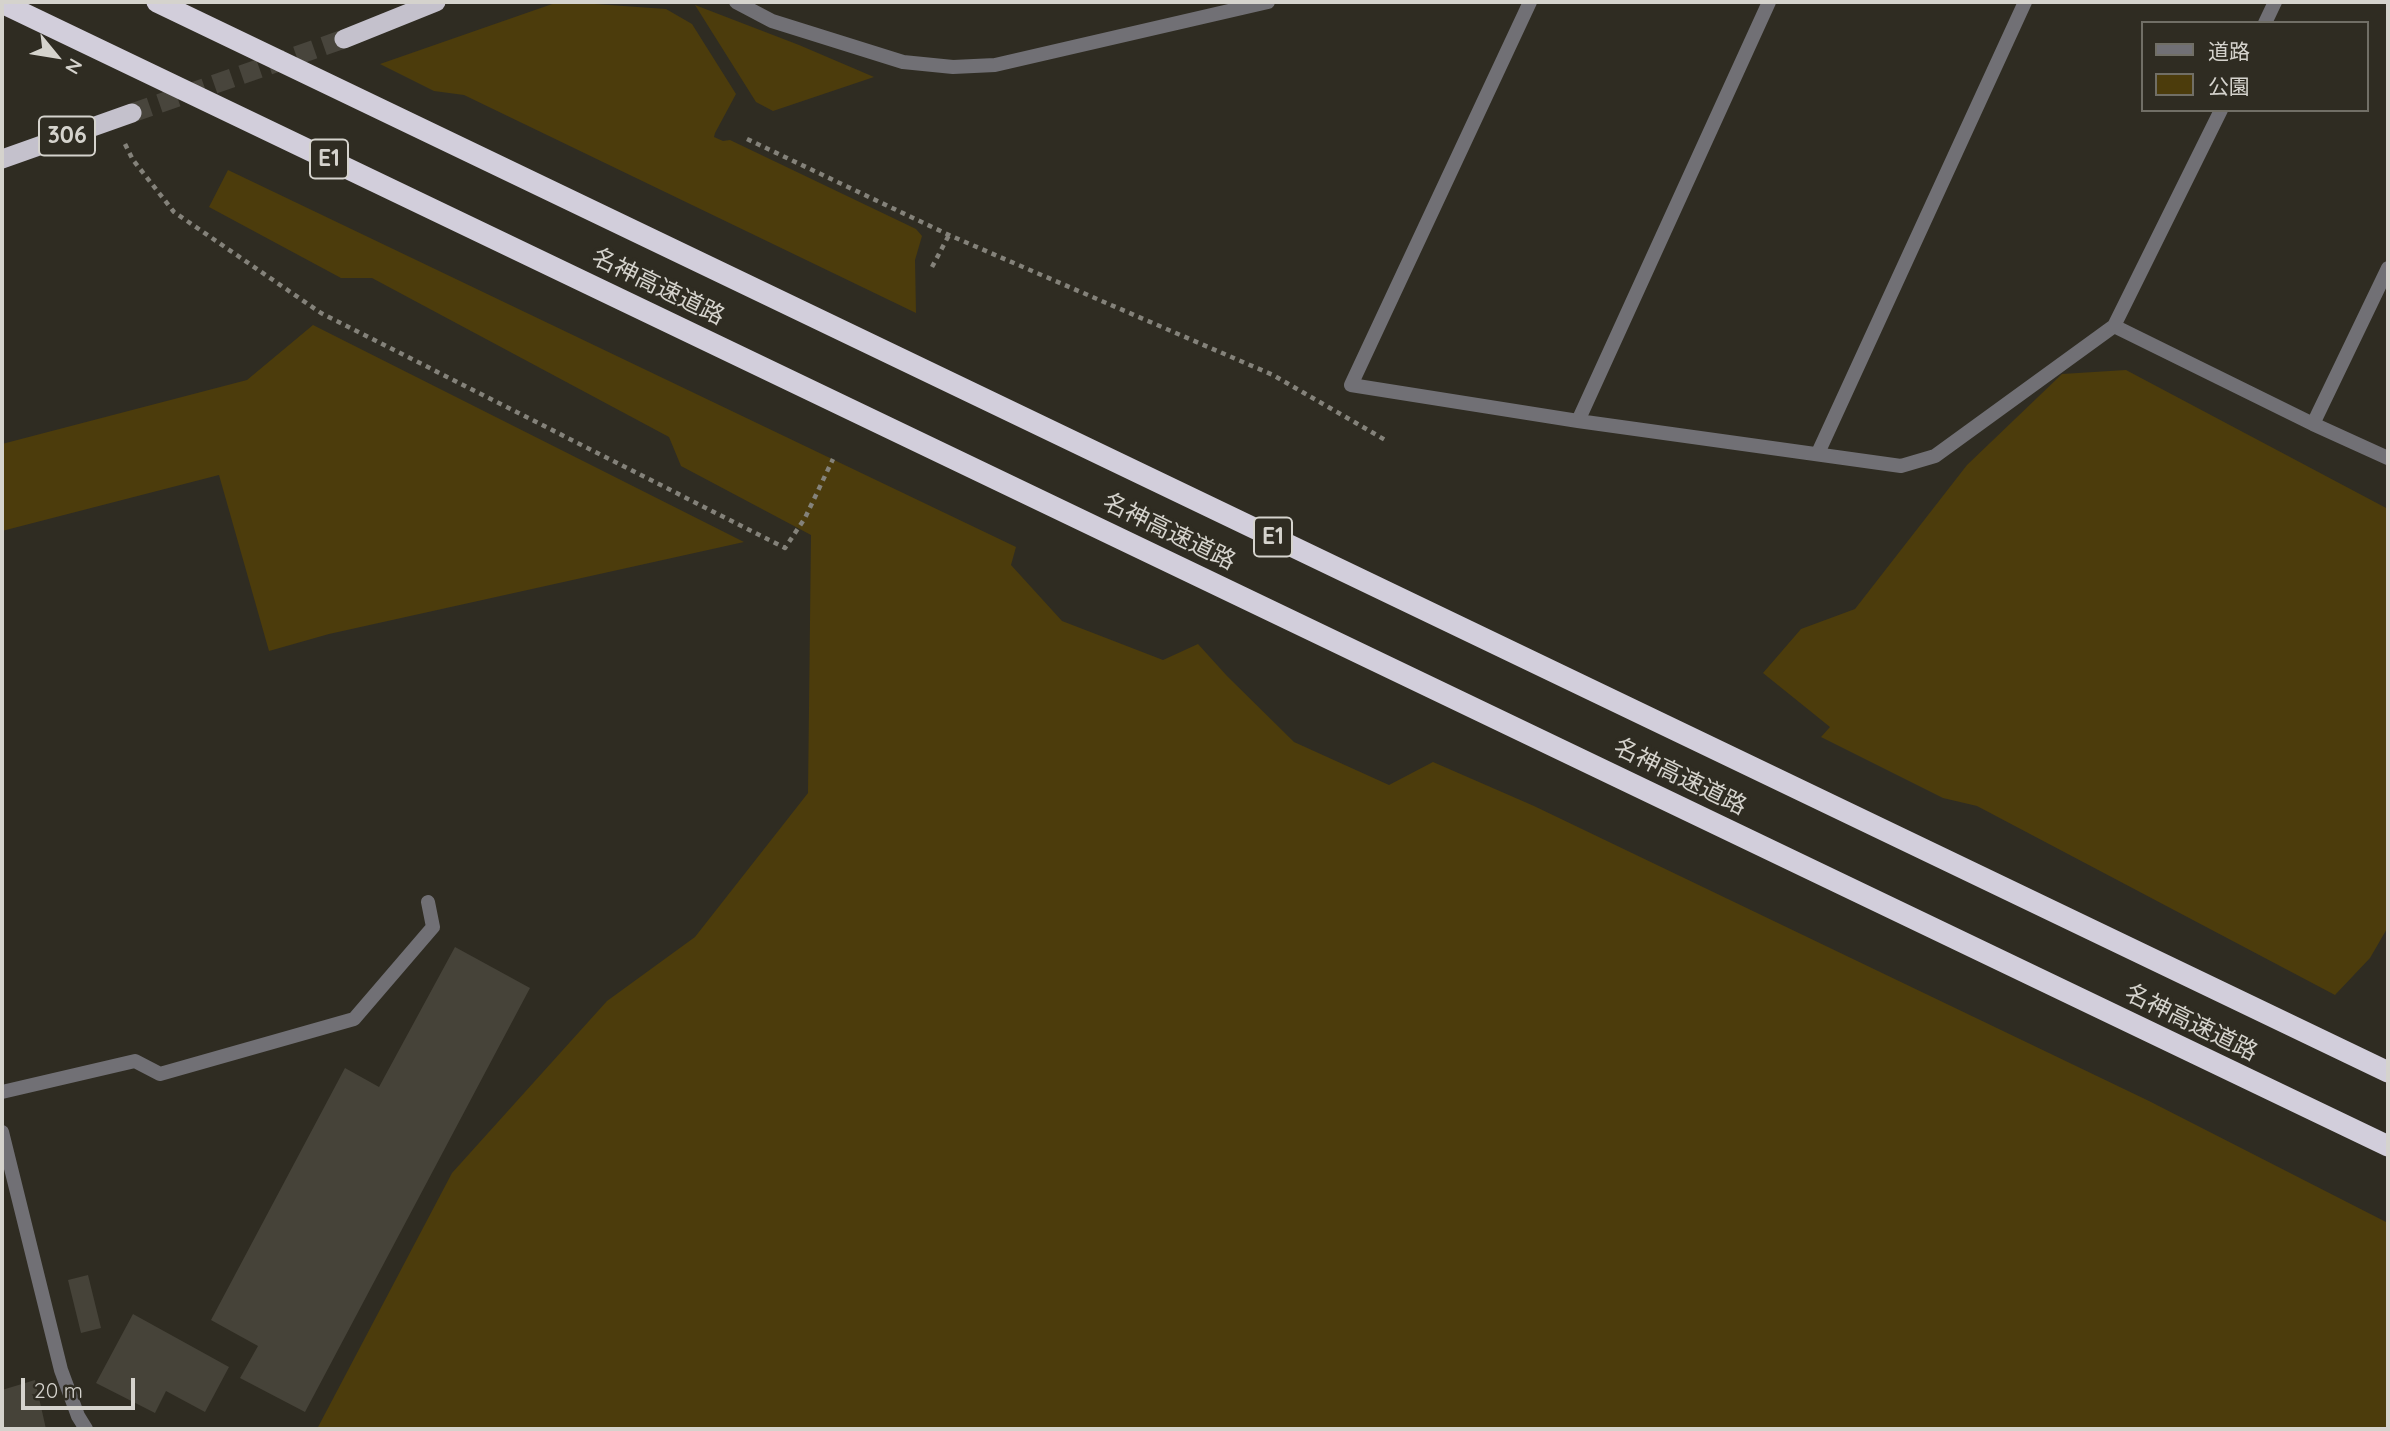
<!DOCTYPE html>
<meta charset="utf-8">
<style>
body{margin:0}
#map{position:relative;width:2390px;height:1431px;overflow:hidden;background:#2f2c22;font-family:Quicksand,"Noto Sans JP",sans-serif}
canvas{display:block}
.frame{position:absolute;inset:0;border:4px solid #d5d3cd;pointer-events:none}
.legend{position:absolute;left:2141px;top:21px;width:228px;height:91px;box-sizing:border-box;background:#2f2c22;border:2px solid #716f66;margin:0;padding:9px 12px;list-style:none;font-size:21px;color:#d5d3cd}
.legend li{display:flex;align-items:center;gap:14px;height:35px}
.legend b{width:35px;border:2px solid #716f66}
.north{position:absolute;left:21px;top:21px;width:70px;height:70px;-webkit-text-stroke:5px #2f2c22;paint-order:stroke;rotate:120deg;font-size:19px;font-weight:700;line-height:28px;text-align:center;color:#d5d3cd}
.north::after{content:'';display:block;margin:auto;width:24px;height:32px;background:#d5d3cd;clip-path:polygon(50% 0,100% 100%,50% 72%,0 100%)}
.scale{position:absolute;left:21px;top:1378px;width:114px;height:32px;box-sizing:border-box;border:4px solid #d5d3cd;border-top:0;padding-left:9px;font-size:21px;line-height:24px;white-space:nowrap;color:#d5d3cd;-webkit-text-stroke:5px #2f2c22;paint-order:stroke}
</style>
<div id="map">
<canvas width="2390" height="1431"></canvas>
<div class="frame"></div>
<ul class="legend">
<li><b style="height:9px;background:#717075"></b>道路</li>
<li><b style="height:19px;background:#4c3c0c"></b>公園</li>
</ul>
<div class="north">N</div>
<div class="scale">20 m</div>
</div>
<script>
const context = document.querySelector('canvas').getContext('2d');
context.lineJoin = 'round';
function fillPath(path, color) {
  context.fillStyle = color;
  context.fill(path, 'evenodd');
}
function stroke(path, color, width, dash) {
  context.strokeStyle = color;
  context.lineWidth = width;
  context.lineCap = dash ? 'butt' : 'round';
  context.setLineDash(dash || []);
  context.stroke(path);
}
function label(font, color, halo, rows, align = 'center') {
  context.font = font + ' Quicksand,"Noto Sans JP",sans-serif';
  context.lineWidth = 7;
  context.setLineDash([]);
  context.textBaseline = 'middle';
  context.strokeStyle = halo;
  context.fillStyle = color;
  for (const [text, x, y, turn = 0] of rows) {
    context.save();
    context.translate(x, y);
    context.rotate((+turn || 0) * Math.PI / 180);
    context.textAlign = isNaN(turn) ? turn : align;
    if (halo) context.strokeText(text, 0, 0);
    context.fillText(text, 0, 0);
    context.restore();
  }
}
fillPath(new Path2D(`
 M 558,2 L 593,2 L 595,4 L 666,9 L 692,24 L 736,94 L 715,133 L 714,137 L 723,141 L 730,140 L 916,229 L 922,236 L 915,260 L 916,313 L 464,95 L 434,91 L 380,64 Z
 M 695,5 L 799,45 L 874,77 L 773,111 L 756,102 Z
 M 228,170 L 1016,547 L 1011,565 L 1062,621 L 1163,660 L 1198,644 L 1227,676 L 1294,742 L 1389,785 L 1433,762 L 1534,806 L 2149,1101 L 2388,1223 L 2388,1429 L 317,1429 L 452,1173 L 607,1001 L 695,937 L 808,793 L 811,535 L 681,466 L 669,437 L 372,278 L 341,278 L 209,207 Z
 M 313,325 L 744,542 L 329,634 L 269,651 L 219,475 L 2,531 L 2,444 L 247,380 Z
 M 2126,370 L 2388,509 L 2388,927 L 2370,958 L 2335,995 L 1977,806 L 1943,798 L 1821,737 L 1830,727 L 1763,673 L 1801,629 L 1855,609 L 1967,465 L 2062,374 Z`), '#4c3c0c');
fillPath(new Path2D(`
 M 455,947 L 530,988 L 305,1412 L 240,1378 L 258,1346 L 211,1320 L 345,1068 L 379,1087 Z
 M 88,1275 L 101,1328 L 81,1333 L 68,1280 Z
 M 133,1314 L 229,1367 L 205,1412 L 166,1391 L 155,1413 L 96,1383 Z
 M 35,1380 L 46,1429 L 2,1429 L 2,1390 Z`), '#464339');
stroke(new Path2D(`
 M 132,113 L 344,39`), '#48453c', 19, [19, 10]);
stroke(new Path2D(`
 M 747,139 L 949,235 L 1273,375 L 1387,441
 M 125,144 L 133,160 L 174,212 L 321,313 L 785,548 L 805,518 L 833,459
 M 932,267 L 949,235`), '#84827a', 4.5, [5, 5]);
stroke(new Path2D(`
 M 2,1092 L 135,1061 L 160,1074 L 354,1019 L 433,927 L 428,902`), '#717075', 14);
stroke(new Path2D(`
 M 736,2 L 772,21 L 903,62 L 953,67 L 995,65 L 1268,2
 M 1530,2 L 1351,385 L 1578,421 L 1901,466 L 1935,456 L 2114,326 L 2221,110
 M 2265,23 L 2275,2
 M 2114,326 L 2313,424 L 2388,458
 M 1578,421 L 1769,2
 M 2313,424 L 2388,268
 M 1818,453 L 2025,2
 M 2,1132 L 61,1370 L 78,1416 L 86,1429`), '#717075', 14);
stroke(new Path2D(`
 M 344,39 L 436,2
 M 2,159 L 132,113`), '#c4c1cc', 19);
stroke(new Path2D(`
 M 157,2 L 2388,1072
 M 2,3 L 2388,1146`), '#d2cedb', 21);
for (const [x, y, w] of [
 [67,136,56],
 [329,159,38],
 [1273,537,38]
]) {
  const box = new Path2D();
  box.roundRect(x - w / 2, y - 19.5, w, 39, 5);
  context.fillStyle = '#2f2c22';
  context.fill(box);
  stroke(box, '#d5d3cd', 2);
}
label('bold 23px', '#d5d3cd', null, [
 ["306",67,136],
 ["E1",329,159],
 ["E1",1273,537]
]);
label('24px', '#d5d3cd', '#2f2c22', [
 ["名神高速道路",658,287,26],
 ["名神高速道路",1169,532,26],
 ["名神高速道路",1680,777,26],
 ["名神高速道路",2191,1023,26]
]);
</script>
